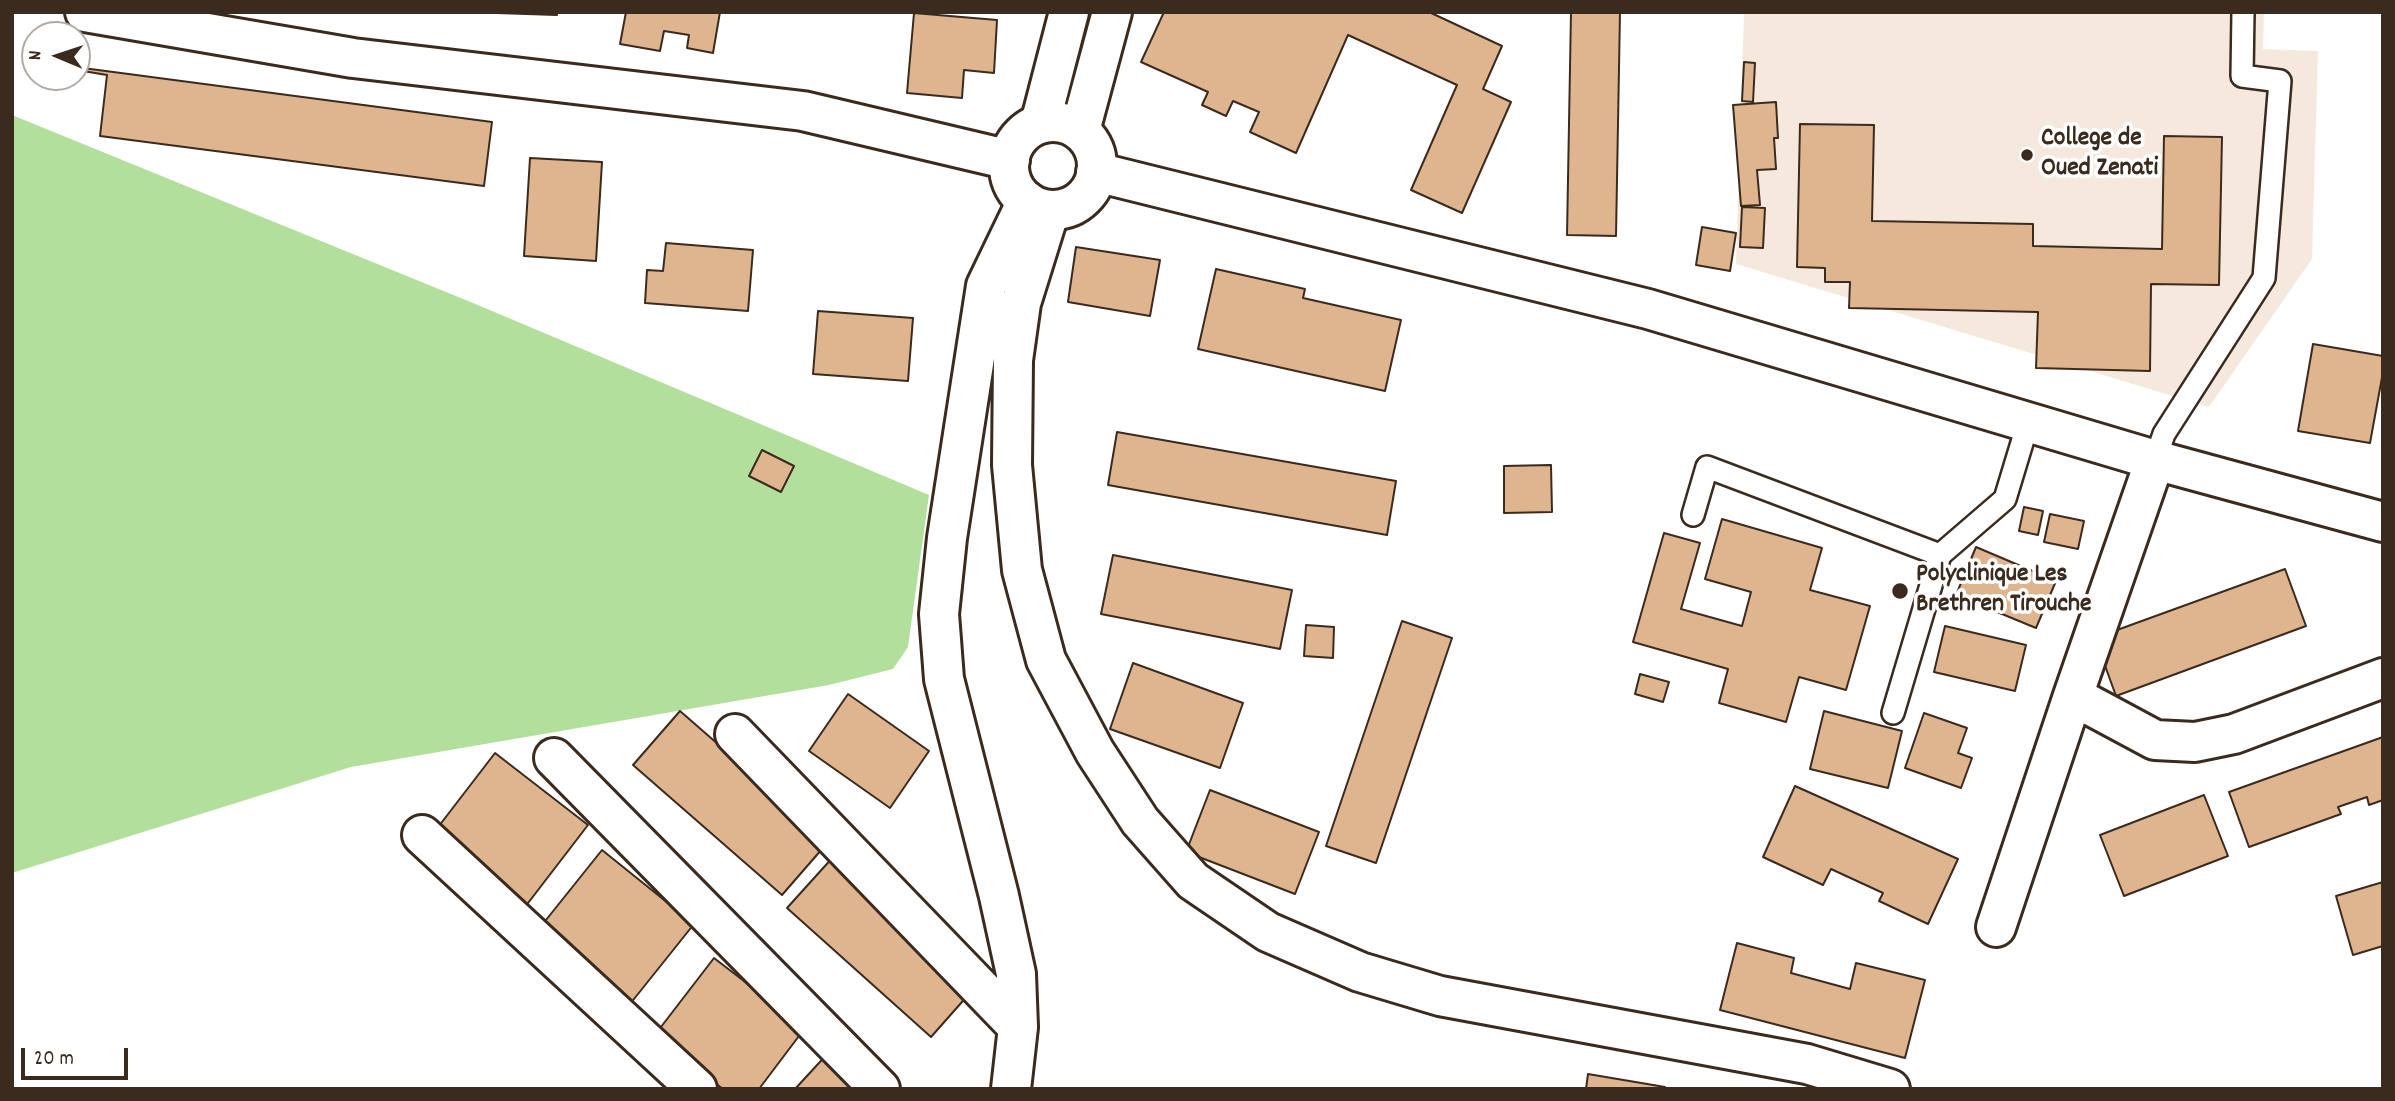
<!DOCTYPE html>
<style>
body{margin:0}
#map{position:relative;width:2395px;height:1101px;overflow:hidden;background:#fff;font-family:Dekko,sans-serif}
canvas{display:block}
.frame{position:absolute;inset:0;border:14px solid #3b2a1e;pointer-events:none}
.north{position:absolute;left:21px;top:21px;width:70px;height:70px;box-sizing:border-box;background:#fff;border:2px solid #b1aaa5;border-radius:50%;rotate:272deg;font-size:19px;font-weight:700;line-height:28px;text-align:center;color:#3b2a1e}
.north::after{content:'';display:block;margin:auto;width:24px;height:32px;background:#3b2a1e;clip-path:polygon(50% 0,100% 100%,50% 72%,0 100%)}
.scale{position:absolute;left:21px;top:1048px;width:107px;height:32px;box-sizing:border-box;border:4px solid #3b2a1e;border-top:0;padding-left:9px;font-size:21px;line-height:24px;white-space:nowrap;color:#3b2a1e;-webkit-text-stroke:5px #fff;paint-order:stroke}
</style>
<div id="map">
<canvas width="2395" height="1101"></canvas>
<div class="frame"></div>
<div class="north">N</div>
<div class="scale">20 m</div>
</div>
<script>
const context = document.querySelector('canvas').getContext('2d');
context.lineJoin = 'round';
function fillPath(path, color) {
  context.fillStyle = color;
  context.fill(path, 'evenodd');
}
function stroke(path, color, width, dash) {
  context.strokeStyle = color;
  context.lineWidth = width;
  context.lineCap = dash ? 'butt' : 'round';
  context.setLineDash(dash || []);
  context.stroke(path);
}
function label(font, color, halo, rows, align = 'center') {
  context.font = font + ' Dekko,sans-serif';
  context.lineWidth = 7;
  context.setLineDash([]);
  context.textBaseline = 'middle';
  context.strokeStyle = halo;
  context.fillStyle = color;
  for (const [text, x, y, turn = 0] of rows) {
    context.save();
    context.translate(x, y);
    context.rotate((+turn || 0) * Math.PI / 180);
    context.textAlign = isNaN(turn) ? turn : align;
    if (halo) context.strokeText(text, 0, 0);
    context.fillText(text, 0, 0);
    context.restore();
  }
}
fillPath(new Path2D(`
 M 1744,12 L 2264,12 L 2263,49 L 2318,51 L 2312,259 L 2209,407 L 1736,264 Z`), '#f5e9de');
fillPath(new Path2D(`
 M 12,115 L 473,303 L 929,495 L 908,647 L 893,669 L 829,685 L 351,767 L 12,873 Z`), '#b3df9c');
const building = new Path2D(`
 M 466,12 L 557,12 L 557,15 Z
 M 626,12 L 720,12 L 713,53 L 687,48 L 689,35 L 664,31 L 660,51 L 620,44 Z
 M 1164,12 L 1429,12 L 1502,46 L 1483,89 L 1511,102 L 1462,213 L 1411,190 L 1457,85 L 1348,35 L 1296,153 L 1250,132 L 1259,112 L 1233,101 L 1226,116 L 1202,105 L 1208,92 L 1141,62 Z
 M 1571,12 L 1620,12 L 1616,236 L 1567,235 Z
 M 914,13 L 997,20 L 994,73 L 964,70 L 962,98 L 907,93 Z
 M 1744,62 L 1755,63 L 1753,102 L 1742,101 Z
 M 83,68 L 492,122 L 484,186 L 100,136 L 107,75 L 83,71 Z
 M 1776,102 L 1778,138 L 1774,138 L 1776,169 L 1757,170 L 1760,205 L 1741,206 L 1733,105 Z
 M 1800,124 L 1874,125 L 1872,221 L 2033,224 L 2033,246 L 2162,249 L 2164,136 L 2222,137 L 2219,285 L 2151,284 L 2150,371 L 2036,368 L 2038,312 L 1849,308 L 1850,282 L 1825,282 L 1825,268 L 1797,267 Z
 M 530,158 L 602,162 L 596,261 L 524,256 Z
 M 1742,207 L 1765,208 L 1763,248 L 1740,247 Z
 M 1702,227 L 1736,233 L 1730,271 L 1696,265 Z
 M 666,243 L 753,250 L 748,311 L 645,303 L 647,270 L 663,271 Z
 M 1076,247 L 1160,260 L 1150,316 L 1068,302 Z
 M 1216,269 L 1305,289 L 1303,298 L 1401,320 L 1385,391 L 1198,349 Z
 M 818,311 L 913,318 L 908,381 L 813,374 Z
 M 2313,344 L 2383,356 L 2383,372 L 2370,443 L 2298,431 Z
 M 1117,432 L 1396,481 L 1387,535 L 1108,485 Z
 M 762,450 L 794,466 L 781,492 L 749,476 Z
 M 1551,465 L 1552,512 L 1504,513 L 1504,466 Z
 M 2024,507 L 2043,511 L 2038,535 L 2019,531 Z
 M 2050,514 L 2084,521 L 2078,549 L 2044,542 Z
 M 1722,519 L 1822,548 L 1810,590 L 1870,606 L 1846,690 L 1799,677 L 1786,722 L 1719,703 L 1728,669 L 1633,642 L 1664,533 L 1700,543 L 1681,609 L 1742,626 L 1751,592 L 1705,579 Z
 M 1976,547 L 2056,581 L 2036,628 L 1956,595 Z
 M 1113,555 L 1292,590 L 1280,649 L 1101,614 Z
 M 2285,569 L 2306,626 L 2116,696 L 2095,638 Z
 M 1402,621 L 1452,638 L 1376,863 L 1326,846 Z
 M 1306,625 L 1334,627 L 1333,658 L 1304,656 Z
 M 1945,626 L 2026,645 L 2015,691 L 1934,672 Z
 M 1133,663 L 1243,703 L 1220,768 L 1110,729 Z
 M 1640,674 L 1669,682 L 1663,702 L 1635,694 Z
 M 848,694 L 929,751 L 890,808 L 809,751 Z
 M 680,711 L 829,841 L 782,895 L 633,765 Z
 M 1824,711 L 1902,731 L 1888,788 L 1810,769 Z
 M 1924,713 L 1967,728 L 1958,753 L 1972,758 L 1961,788 L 1905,768 Z
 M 2383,737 L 2383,800 L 2369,805 L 2367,797 L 2338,807 L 2341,814 L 2249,847 L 2229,792 Z
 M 495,753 L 588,825 L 525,907 L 432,835 Z
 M 1795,786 L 1958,859 L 1928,924 L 1879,901 L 1883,893 L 1831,869 L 1823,885 L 1763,857 Z
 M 1210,790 L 1319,832 L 1295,894 L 1186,852 Z
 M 2204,795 L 2228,856 L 2124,896 L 2100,835 Z
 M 602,850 L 694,924 L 630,1004 L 538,930 Z
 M 834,856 L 977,985 L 931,1037 L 787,908 Z
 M 2383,882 L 2383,946 L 2353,955 L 2336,896 Z
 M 1737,943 L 1794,958 L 1791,973 L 1850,989 L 1856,963 L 1925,980 L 1905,1058 L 1720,1010 Z
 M 714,958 L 805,1028 L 759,1089 L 723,1089 L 654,1036 Z
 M 830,1051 L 871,1089 L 795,1089 Z
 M 1588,1074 L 1665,1087 L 1665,1089 L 1586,1089 Z`);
fillPath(building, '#dfb590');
stroke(building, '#3b2a1e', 2);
const lane = new Path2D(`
 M 2155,460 L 2164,434 L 2264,278 L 2280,81 L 2242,76 L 2243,12
 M 1693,515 L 1707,467 L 1940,555
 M 1893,713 L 1940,555 L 2005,499 L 2028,423`);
const street = new Path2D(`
 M 1040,124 L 1069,12
 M 1080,131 L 1112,12
 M 1050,210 L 1021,303 L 1013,360 L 1012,465 L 1022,570 L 1046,660 L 1095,752 L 1140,821 L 1193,881 L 1268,932 L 1360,972 L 1440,996 L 1807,1064 L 1890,1089
 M 2073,696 L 2155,740 L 2195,742 L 2234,734 L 2383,678
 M 735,734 L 1018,1027
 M 554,758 L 880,1089
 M 422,835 L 697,1089
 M 1996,927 L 2073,696 L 2155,460
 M 1011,1089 L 1018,1027 L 1016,974 L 999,896 L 944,679 L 939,614 L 947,538 L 986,286 L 1027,201`);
const secondary = new Path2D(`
 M 85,12 L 353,58 L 803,111 L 1010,160
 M1009 166a44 44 0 1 1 88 0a44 44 0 1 1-88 0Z
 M 1096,172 L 1648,309 L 2155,460 L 2383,522`);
stroke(lane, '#3b2a1e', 26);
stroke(street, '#3b2a1e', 44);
stroke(secondary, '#3b2a1e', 44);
stroke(lane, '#fff', 21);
stroke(street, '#fff', 38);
stroke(secondary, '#fff', 38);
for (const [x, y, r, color] of [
 [2027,155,7,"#3b2a1e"],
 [1900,591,9,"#3b2a1e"]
]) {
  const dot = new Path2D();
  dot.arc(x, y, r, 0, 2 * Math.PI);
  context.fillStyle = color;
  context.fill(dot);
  stroke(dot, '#fff', 2.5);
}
label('bold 26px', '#3b2a1e', '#fff', [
 ["College de",2041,140],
 ["Oued Zenati",2041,170],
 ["Polyclinique Les",1916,576],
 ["Brethren Tirouche",1916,606]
], 'left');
</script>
